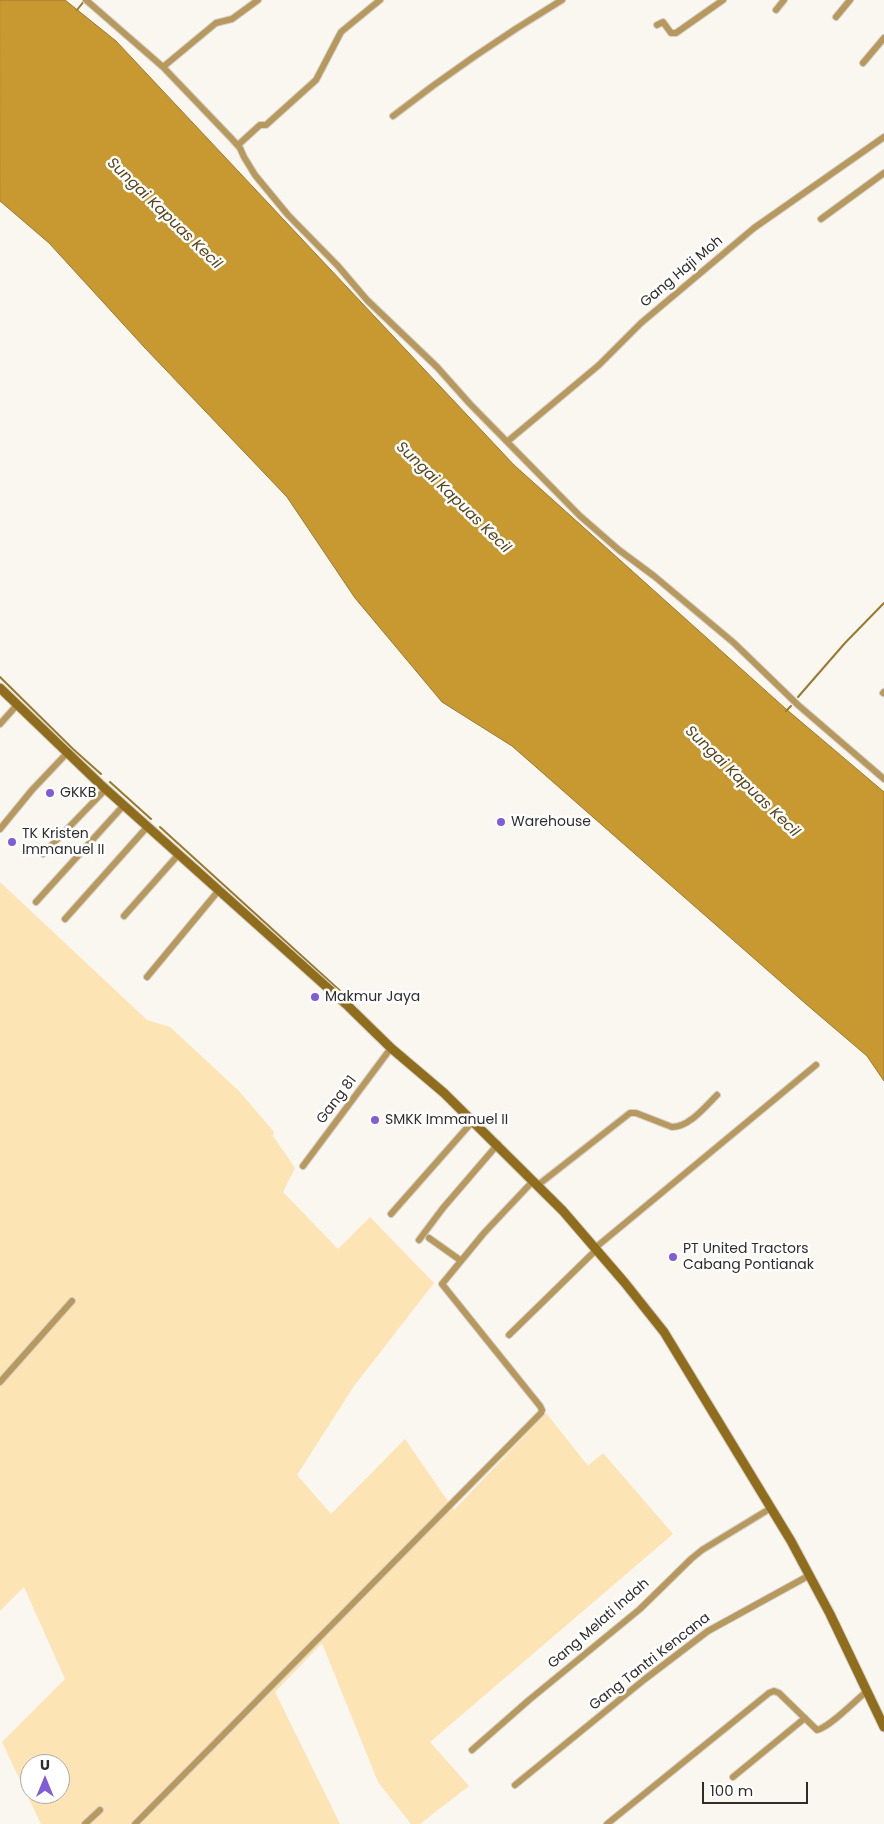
<!DOCTYPE html>
<style>
body{margin:0}
#map{position:relative;width:884px;height:1824px;overflow:hidden;background:#faf6f0;font-family:Poppins,sans-serif}
canvas{display:block}
.north{position:absolute;left:20px;top:1754px;width:50px;height:50px;box-sizing:border-box;background:#fff;border:1px solid #acabaa;border-radius:50%;rotate:0deg;font-size:14px;font-weight:700;line-height:20px;text-align:center;color:#2f2d2b}
.north::after{content:'';display:block;margin:auto;width:18px;height:22px;background:#805cd7;clip-path:polygon(50% 0,100% 100%,50% 72%,0 100%)}
.scale{position:absolute;left:702px;top:1782px;width:106px;height:22px;box-sizing:border-box;border:2px solid #2f2d2b;border-top:0;padding-left:6px;font-size:15px;line-height:18px;white-space:nowrap;color:#2f2d2b;-webkit-text-stroke:4px #fff;paint-order:stroke}
</style>
<div id="map">
<canvas width="884" height="1824"></canvas>
<div class="north">U</div>
<div class="scale">100 m</div>
</div>
<script>
const context = document.querySelector('canvas').getContext('2d');
context.lineJoin = 'round';
function fillPath(path, color) {
  context.fillStyle = color;
  context.fill(path, 'evenodd');
}
function stroke(path, color, width, dash) {
  context.strokeStyle = color;
  context.lineWidth = width;
  context.lineCap = dash ? 'butt' : 'round';
  context.setLineDash(dash || []);
  context.stroke(path);
}
function label(font, color, halo, rows, align = 'center') {
  context.font = font + ' Poppins,sans-serif';
  context.lineWidth = 5;
  context.setLineDash([]);
  context.textBaseline = 'middle';
  context.strokeStyle = halo;
  context.fillStyle = color;
  for (const [text, x, y, turn = 0] of rows) {
    context.save();
    context.translate(x, y);
    context.rotate((+turn || 0) * Math.PI / 180);
    context.textAlign = isNaN(turn) ? turn : align;
    if (halo) context.strokeText(text, 0, 0);
    context.fillText(text, 0, 0);
    context.restore();
  }
}
fillPath(new Path2D(`
 M 0,882 L 147,1020 L 170,1027 L 239,1091 L 274,1132 L 273,1136 L 295,1168 L 283,1192 L 338,1249 L 370,1217 L 434,1283 L 354,1386 L 297,1475 L 331,1514 L 405,1439 L 454,1510 L 546,1413 L 588,1466 L 603,1453 L 673,1534 L 430,1742 L 469,1786 L 420,1824 L 411,1824 L 378,1782 L 322,1643 L 275,1692 L 340,1824 L 41,1824 L 2,1742 L 65,1679 L 24,1587 L 0,1611 ZM 30,1764 L 60,1764 L 60,1794 L 30,1794 Z`), '#fde4b5');
const water = new Path2D(`
 M 0,0 L 65,0 L 116,41 L 514,465 L 786,709 L 884,792 L 884,1081 L 867,1056 L 806,1004 L 512,746 L 442,702 L 355,598 L 287,497 L 145,348 L 49,243 L 0,201 Z`);
fillPath(water, '#c89930');
stroke(water, '#9a792e', 1);
stroke(new Path2D(`
 M 77,10 L 85,0
 M 0,677 L 73,749 L 101,774
 M 798,697 L 845,643 L 884,603
 M 786,711 L 791,706
 M 110,782 L 151,819
 M 160,827 L 348,998`), '#9a792e', 2);
const street = new Path2D(`
 M 86,0 L 163,67 L 231,138 L 240,148 L 244,157 L 255,175 L 288,215 L 338,266 L 367,300 L 437,367 L 470,404 L 580,516 L 619,550 L 654,576 L 734,643 L 798,705 L 884,779
 M 776,10 L 784,0
 M 836,17 L 850,0
 M 657,25 L 663,22 L 671,33 L 676,33 L 723,0
 M 863,63 L 884,38
 M 163,67 L 216,23 L 232,19 L 258,0
 M 393,116 C 447,74 504,35 562,0
 M 238,145 L 260,125 L 266,125 L 316,80 L 341,32 L 380,0
 M 821,219 L 884,173
 M 508,441 L 599,365 L 641,323 L 754,228 L 884,137
 M 883,693 L 884,692
 M 0,724 L 17,705
 M 0,829 L 32,790 L 68,752
 M 43,854 L 106,789
 M 36,902 L 124,805
 M 124,916 L 179,854
 M 65,919 L 148,826
 M 147,977 L 219,890
 M 303,1166 L 391,1048
 M 538,1185 L 630,1113 L 636,1113 L 672,1127 C 689,1127 705,1107 717,1095
 M 391,1214 L 473,1121
 M 429,1238 L 460,1260
 M 419,1240 L 443,1208 L 498,1144
 M 595,1248 L 816,1065
 M 509,1335 L 596,1250
 M 0,1382 L 72,1301
 M 472,1750 L 529,1700 L 640,1609 L 691,1559 L 702,1550 L 771,1508
 M 733,1777 L 805,1718
 M 515,1785 L 645,1679 L 708,1631 L 810,1575
 M 85,1824 L 100,1810
 M 135,1824 L 541,1413 L 542,1410 L 540,1406 L 442,1284 L 484,1233 L 533,1181
 M 607,1824 L 769,1693 L 774,1691 L 779,1693 L 817,1730 C 830,1727 856,1700 867,1691`);
const secondary = new Path2D(`
 M 0,688 L 100,784 L 348,1006 L 391,1048 L 444,1093 L 563,1211 L 625,1283 L 664,1332 L 791,1541 L 830,1614 L 884,1727`);
stroke(street, '#d5d2cd', 8);
stroke(secondary, '#d5d2cd', 11);
stroke(street, '#b7995e', 6);
stroke(secondary, '#906d1d', 9);
for (const [x, y, r, color] of [
 [50,793,5,"#805cd7"],
 [501,822,5,"#805cd7"],
 [12,842,5,"#805cd7"],
 [315,997,5,"#805cd7"],
 [375,1120,5,"#805cd7"],
 [673,1257,5,"#805cd7"]
]) {
  const dot = new Path2D();
  dot.arc(x, y, r, 0, 2 * Math.PI);
  context.fillStyle = color;
  context.fill(dot);
  stroke(dot, '#fff', 2);
}
label('14px', '#2f2d2b', '#fff', [
 ["Gang Haji Moh",682,272,-40],
 ["Gang 81",337,1100,-53],
 ["Gang Melati Indah",599,1624,-41],
 ["Gang Tantri Kencana",650,1662,-38]
]);
label('14px', '#2f2d2b', '#fff', [
 ["GKKB",60,793],
 ["Warehouse",511,822],
 ["TK Kristen",22,834],
 ["Immanuel II",22,850],
 ["Makmur Jaya",325,997],
 ["SMKK Immanuel II",385,1120],
 ["PT United Tractors",683,1249],
 ["Cabang Pontianak",683,1265]
], 'left');
label('italic 15px', '#58441b', '#fff', [
 ["Sungai Kapuas Kecil",164,214,44],
 ["Sungai Kapuas Kecil",453,498,44],
 ["Sungai Kapuas Kecil",742,782,44]
]);
</script>
